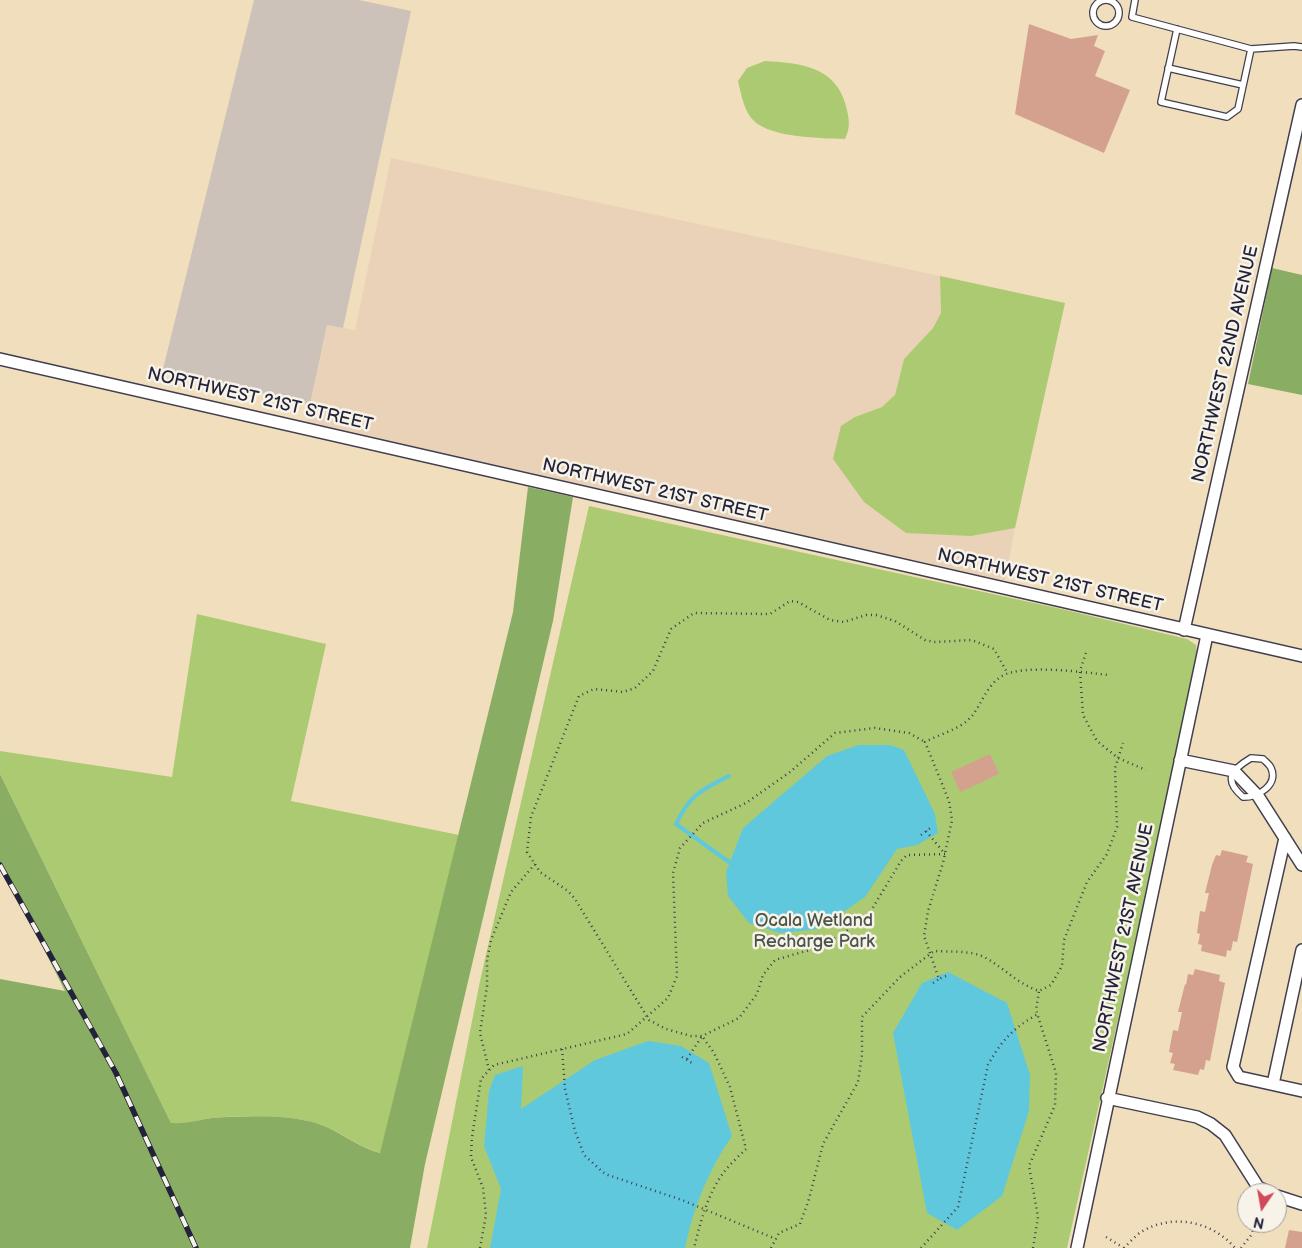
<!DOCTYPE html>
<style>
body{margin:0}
#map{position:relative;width:1302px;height:1248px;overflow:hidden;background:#f0debc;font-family:"Balsamiq Sans",sans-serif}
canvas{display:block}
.north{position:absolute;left:1237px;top:1183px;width:50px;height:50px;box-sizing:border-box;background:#f7f3e8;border:1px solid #a29fa3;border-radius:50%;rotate:192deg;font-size:14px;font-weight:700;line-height:20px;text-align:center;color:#22223b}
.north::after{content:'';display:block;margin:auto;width:18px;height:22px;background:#d1495b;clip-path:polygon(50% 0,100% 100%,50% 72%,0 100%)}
</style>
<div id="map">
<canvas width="1302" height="1248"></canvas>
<div class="north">N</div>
</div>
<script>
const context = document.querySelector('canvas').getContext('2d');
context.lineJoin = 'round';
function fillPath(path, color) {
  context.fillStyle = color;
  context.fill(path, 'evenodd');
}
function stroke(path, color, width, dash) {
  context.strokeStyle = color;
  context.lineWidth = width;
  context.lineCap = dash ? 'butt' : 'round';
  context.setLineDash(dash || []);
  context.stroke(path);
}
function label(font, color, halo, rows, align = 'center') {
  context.font = font + ' "Balsamiq Sans",sans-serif';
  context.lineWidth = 5;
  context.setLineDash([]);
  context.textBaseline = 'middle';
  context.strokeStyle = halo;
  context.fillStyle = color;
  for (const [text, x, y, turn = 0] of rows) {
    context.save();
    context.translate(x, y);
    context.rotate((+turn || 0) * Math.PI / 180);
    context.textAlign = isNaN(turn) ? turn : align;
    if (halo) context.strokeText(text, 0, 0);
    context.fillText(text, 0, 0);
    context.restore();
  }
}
fillPath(new Path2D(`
 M 391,158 L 940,276 L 941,313 L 933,328 L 904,359 L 895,395 L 882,407 L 855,417 L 971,536 L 1015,528 L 1005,581 L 307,422 L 327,325 L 355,330 Z`), '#ead2b8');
fillPath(new Path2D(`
 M 254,0 L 359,0 L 411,11 L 343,328 L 327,325 L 310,405 L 163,369 Z`), '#ccc2b9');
fillPath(new Path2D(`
 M 765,61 C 799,63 836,66 846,106 C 849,119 851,126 845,139 C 821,138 772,138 754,121 C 744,112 741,93 738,81 L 747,68 Z
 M 940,276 L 1065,303 L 1015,528 L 971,536 L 906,533 L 864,502 L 833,459 L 841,426 L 855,417 L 882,407 L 895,395 L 904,359 L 933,328 L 941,313 Z
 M 589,506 L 1066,610 L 1187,639 L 1196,645 L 1198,660 L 1067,1248 L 427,1248 L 480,981 Z
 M 197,614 L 326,644 L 291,801 L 459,835 L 381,1153 C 359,1148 341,1131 319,1124 C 286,1114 246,1115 212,1118 C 198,1120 185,1124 171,1123 L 0,774 L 0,751 L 172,777 Z`), '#acca71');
fillPath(new Path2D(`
 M 1272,268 L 1302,275 L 1302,395 L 1248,384 Z
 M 528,487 L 573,497 L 553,621 L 425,1164 L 410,1248 L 0,1248 L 0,979 L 65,991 L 0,862 L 0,774 L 171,1123 C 185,1124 198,1120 212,1118 C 246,1116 286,1114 319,1124 C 340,1131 359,1148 380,1153 L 513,612 Z`), '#89ae63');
fillPath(new Path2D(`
 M 859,745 L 890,745 L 904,750 L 935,814 L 938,833 L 917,845 L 897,849 L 865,897 L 819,929 L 780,933 L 749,923 L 728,896 L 726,872 L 743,828 L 827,756 Z
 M 948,972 L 1007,1003 L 1030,1075 L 1029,1111 L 1002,1196 L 957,1230 L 927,1213 L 893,1033 L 922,983 Z
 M 648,1041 L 681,1046 L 709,1063 L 732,1136 C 709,1169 693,1208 685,1248 L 490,1248 L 501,1189 L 484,1146 L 489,1091 L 495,1075 L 523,1066 L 521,1109 L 595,1060 Z`), '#60c8dd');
stroke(new Path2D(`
 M 729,776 C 701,790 690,795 676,824 L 729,862`), '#60c8dd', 4);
fillPath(new Path2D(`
 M 1029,24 L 1071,39 L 1098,35 L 1094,46 L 1105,51 L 1095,76 L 1130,90 L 1104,153 L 1015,114 Z
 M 990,754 L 999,774 L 960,792 L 951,772 Z
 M 1222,850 L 1248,856 L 1246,862 L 1253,864 L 1237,942 L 1233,941 L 1231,951 L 1227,950 L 1226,957 L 1201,951 L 1202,945 L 1198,944 L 1200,934 L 1197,933 L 1200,911 L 1205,912 L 1209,893 L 1205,893 L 1212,865 L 1216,855 L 1220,856 Z
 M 1195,969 L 1220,975 L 1219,981 L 1225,983 L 1210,1061 L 1206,1060 L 1204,1070 L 1200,1069 L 1198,1075 L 1173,1070 L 1175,1064 L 1170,1063 L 1173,1053 L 1169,1052 L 1173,1030 L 1178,1031 L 1182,1012 L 1178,1012 L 1185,984 L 1186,985 L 1188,974 L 1193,975 Z
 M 1289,1230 L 1302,1232 L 1302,1248 L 1285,1248 Z`), '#d5a18f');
const service = new Path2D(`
 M1093 13a13 13 0 1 1 26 0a13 13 0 1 1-26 0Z
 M 1135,0 L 1132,17 L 1251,49 L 1294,46 L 1302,47
 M 1177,29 L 1161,102 L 1227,117 L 1238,109 L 1251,49
 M 1168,68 L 1243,85
 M 1251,758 L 1263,759 C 1266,762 1270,765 1271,768 C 1279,785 1257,798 1243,797 C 1223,780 1231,770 1251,758 Z`);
const minor = new Path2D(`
 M 0,359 L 1302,656
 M 1184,630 L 1302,105
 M 1180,760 L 1234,771 L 1258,796 L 1302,865
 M 1285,838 L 1233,1067 L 1239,1077 L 1302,1091
 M 1273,1084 L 1302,950
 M 1107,1098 L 1197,1117 L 1211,1124 L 1225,1135 L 1258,1187 L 1271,1193
 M 1277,1196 L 1302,1204
 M 1077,1248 L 1207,635`);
stroke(service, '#413e4e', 8);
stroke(minor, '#413e4e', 14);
stroke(new Path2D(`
 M 1086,653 L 1080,671 L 1083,715 L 1097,741 L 1118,758 L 1146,770
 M 926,831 L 945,854
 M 921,835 L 933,826
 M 945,854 L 907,855 L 901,861 L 869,914 L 841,935 L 813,949 L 775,960 L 763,975 L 757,994 L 739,1018 L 702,1036 L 691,1036 L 666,1029 L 649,1020 L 575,899 L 568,891 L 540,872 L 527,852 L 531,817 L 579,696 L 594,689 L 623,692 L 635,688 L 653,671 L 671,629 L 694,613 L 770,614 L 790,601 L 798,602 L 830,620 L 844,622 L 866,615 L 876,615 L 895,621 L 925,640 L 934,642 L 972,640 L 994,649 L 1008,674
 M 946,976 L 939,979 L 924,936 L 928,911 L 943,863 L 952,820 L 949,801 L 925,742 C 938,735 956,730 967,721 C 981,709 984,687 1002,676 C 1022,664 1083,672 1108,675
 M 933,983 L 939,979
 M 562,1049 L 565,1089 L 575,1131 L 584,1155 L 605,1174 L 682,1200 L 776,1239
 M 682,1057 L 692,1063
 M 687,1059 L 702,1036 L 714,1053 L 730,1087 L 746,1149 C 739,1156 730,1164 724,1172 C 708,1193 700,1223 694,1248
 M 489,1070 L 480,1033 L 487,986 L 487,960 L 491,940 L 511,892 L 535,864
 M 1106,1237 L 1124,1248
 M 480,1248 L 486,1215 L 483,1188 L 471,1157 L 472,1137 L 481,1079 L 494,1065 L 627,1034 L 668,998 L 677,976 L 673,873 L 680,848 L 703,823 L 746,803 L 790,772 L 835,733 L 875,728 L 909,733 L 925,742
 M 771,1248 L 779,1233 L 800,1224 L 809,1199 L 823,1144 L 858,1082 L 862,1055 L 862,1017 L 900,977 L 934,951 C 950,952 972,950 986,958 C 1005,969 1018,984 1039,991 L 1051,985 L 1062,966 L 1064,940 L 1087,882 L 1107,854 L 1117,827 L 1115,768 L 1123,743
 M 921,1248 L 958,1207 L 988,1065 C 1001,1041 1013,1028 1038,1014
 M 1033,1248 L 1038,1217 L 1029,1166 L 1055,1105 L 1056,1073 L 1036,1010 L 1039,991
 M 1124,1248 C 1129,1243 1135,1236 1141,1232 C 1172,1213 1212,1221 1235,1248
 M 1241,1248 L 1252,1234 L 1254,1223`), '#413e4e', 2.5, [1, 4]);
stroke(service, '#fff', 5.5);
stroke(minor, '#fff', 11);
const rail = new Path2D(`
 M 0,865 L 116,1073 L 196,1248`);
stroke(rail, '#22223b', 5.5);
stroke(rail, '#f7f3e8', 4, [11]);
label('18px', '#22223b', '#f7f3e8', [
 ["NORTHWEST 22ND AVENUE",1226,364,-77],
 ["NORTHWEST 21ST STREET",260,400,13],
 ["NORTHWEST 21ST STREET",655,491,13],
 ["NORTHWEST 21ST STREET",1050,581,13],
 ["NORTHWEST 21ST AVENUE",1124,938,-78]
]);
label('18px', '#4b544b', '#f7f3e8', [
 ["Ocala Wetland",814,921],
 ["Recharge Park",814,942]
]);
</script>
